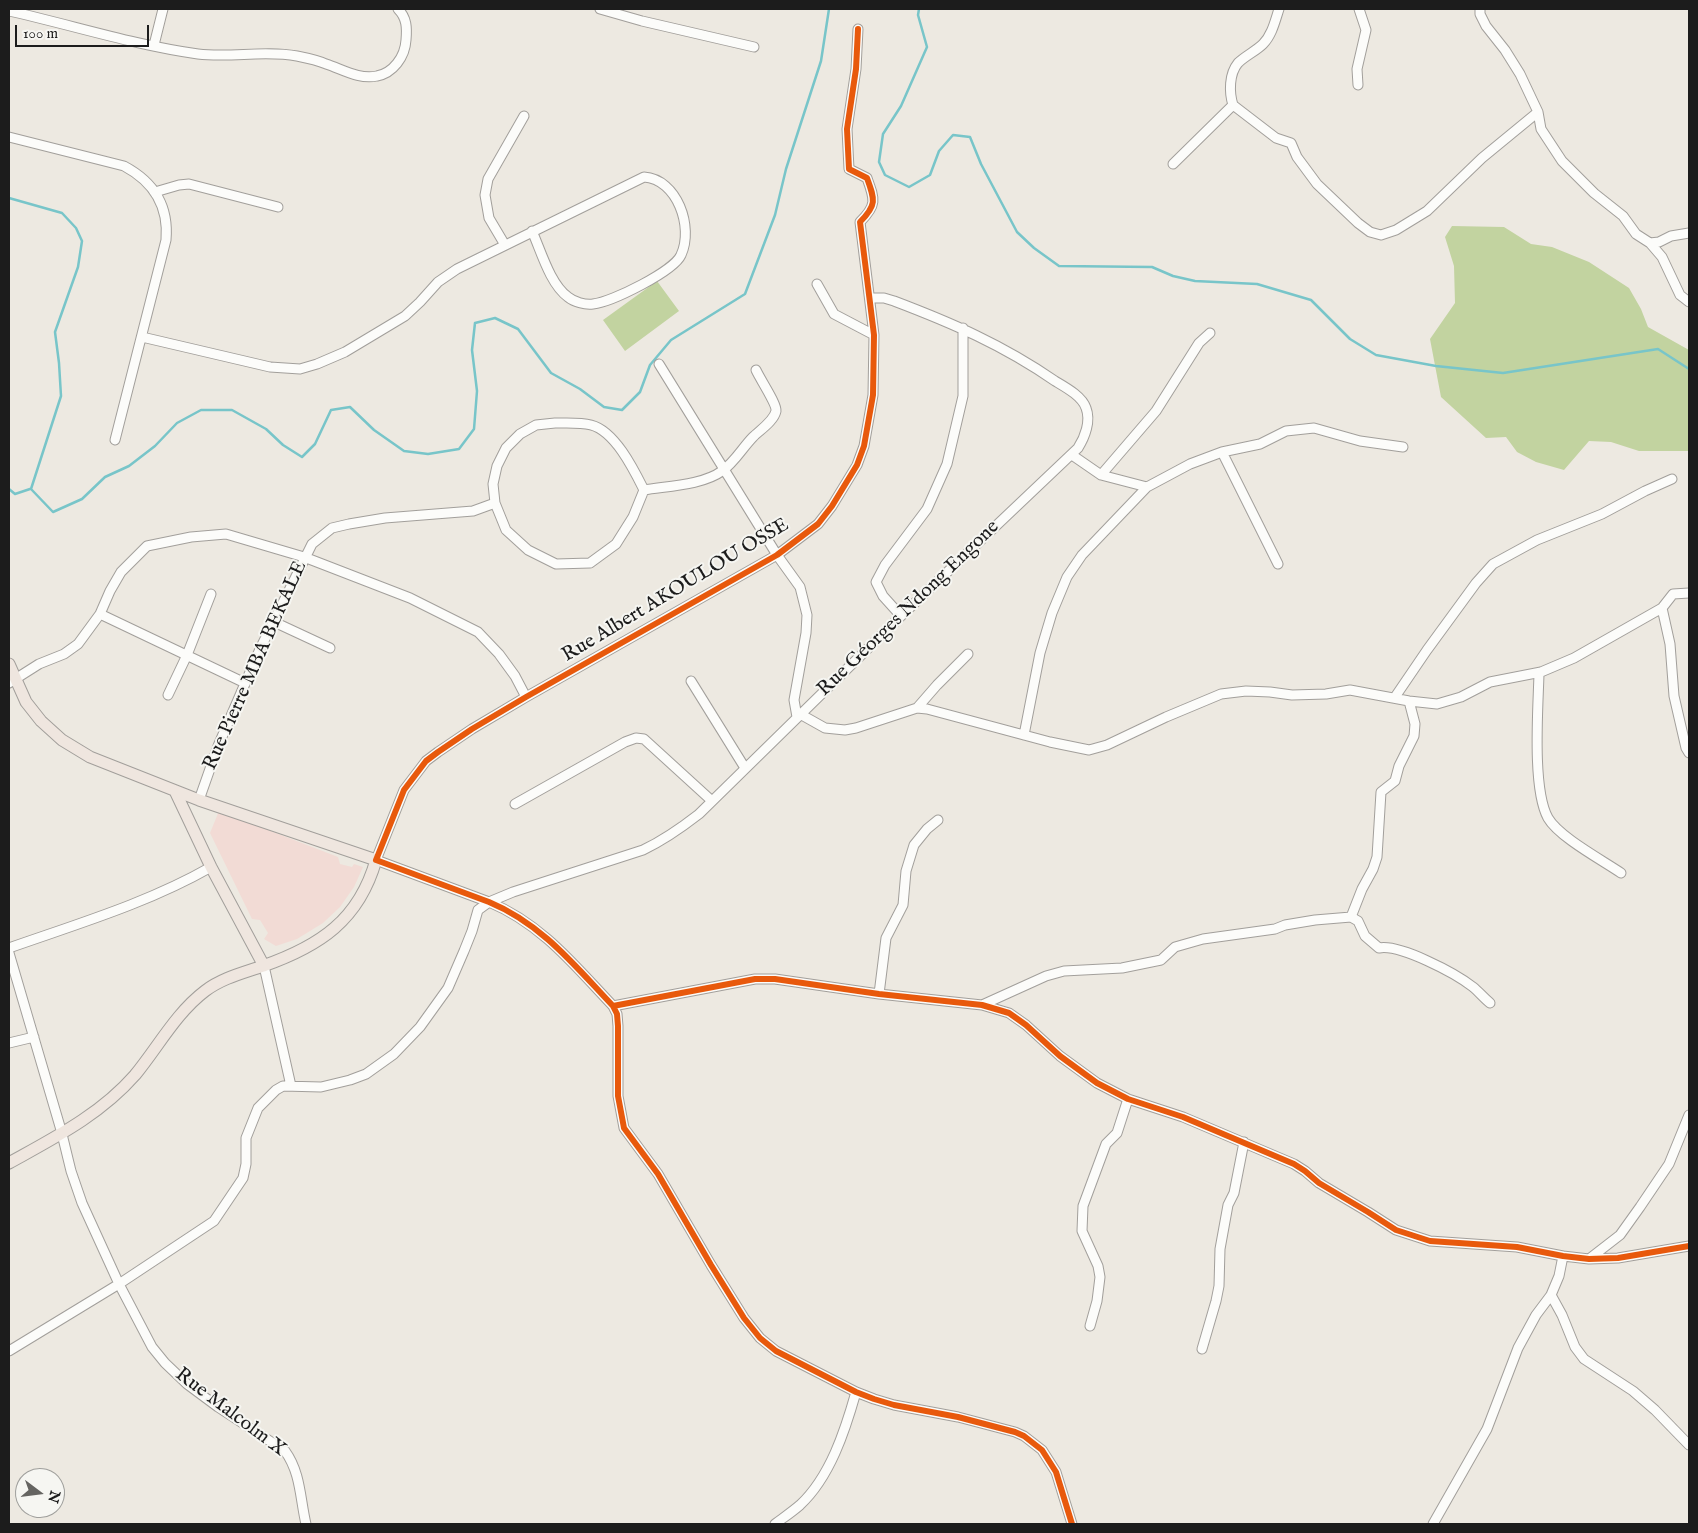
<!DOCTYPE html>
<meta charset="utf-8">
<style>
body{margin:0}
#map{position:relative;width:1698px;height:1533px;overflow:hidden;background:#ede9e1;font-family:"IM FELL English",serif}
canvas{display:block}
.frame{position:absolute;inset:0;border:10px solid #1c1c1c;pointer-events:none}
.north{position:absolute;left:15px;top:1468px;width:50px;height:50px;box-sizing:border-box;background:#f6f6f2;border:1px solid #9f9f9c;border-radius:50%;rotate:105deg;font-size:14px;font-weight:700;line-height:20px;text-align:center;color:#1c1c1c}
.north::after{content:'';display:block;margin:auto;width:18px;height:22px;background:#656461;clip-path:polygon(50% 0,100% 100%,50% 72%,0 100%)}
.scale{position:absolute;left:15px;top:25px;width:134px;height:22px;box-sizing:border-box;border:2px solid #1c1c1c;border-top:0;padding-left:6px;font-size:15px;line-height:18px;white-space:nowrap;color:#1c1c1c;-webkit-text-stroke:4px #f6f6f2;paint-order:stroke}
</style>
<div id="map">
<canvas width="1698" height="1533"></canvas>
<div class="frame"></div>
<div class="north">N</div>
<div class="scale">100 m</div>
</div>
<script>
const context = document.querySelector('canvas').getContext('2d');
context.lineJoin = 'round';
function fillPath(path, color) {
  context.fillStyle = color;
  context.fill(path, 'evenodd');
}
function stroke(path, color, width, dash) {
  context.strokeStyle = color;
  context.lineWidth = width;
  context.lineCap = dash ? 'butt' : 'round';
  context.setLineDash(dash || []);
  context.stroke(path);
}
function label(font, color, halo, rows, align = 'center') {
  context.font = font + ' "IM FELL English",serif';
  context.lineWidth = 4;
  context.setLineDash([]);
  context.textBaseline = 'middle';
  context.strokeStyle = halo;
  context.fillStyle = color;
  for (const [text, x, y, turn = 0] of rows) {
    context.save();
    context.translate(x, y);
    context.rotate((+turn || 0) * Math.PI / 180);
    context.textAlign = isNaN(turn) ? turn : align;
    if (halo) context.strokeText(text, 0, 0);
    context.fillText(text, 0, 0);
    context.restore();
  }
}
fillPath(new Path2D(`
 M 219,811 L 338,857 L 340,864 L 352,867 L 354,864 L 363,867 L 354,887 L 340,907 L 323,923 L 297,939 L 276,946 L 264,939 L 268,933 L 260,920 L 252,919 L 210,833 Z`), '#f2dbd5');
fillPath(new Path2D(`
 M 1452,226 L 1504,227 L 1531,244 L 1552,247 L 1589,262 L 1629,288 L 1641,309 L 1648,327 L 1689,350 L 1689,451 L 1639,451 L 1611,442 L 1589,441 L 1564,470 L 1536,462 L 1517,452 L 1506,437 L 1486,438 L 1441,397 L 1430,339 L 1455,303 L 1454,266 L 1445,237 Z
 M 657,281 L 679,311 L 625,351 L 603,320 Z`), '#c2d3a0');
stroke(new Path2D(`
 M 919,9 L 918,15 L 927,47 L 901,106 L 883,134 L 879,162 L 885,175 L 909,187 L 930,175 L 939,151 L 953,135 L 970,137 L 981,164 L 1017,232 L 1034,248 L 1059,266 L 1152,267 L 1173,276 L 1195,281 L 1257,284 L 1311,300 L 1350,339 L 1376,355 L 1436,366 L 1503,373 L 1658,349 L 1689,369
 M 9,198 L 62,213 L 76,228 L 82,241 L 78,267 L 55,332 L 59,363 L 61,396 L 31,489 L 53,512 L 82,499 L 105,477 L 129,466 L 155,446 L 177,423 L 201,410 L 232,410 L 266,429 L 283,445 L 302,457 L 315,444 L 331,410 L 350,407 L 374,430 L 404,451 L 428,454 L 459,449 L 474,429 L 477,391 L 472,350 L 475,323 L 495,318 L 518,329 L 551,373 L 580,389 L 604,407 L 622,410 L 640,392 L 650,365 L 671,340 L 745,294 L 775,215 L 786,169 L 821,61 L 829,9
 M 9,489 L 15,494 L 30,489`), '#78c5c9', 2.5);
const minor = new Path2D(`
 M 600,9 L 642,21 L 754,47
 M 1279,9 C 1275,21 1272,35 1263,44 C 1256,51 1245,56 1238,63 C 1229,74 1229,92 1233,105 L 1276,138 L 1291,143 L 1297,157 L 1317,184 L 1358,223 L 1370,232 L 1381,235 L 1396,230 L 1427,211 L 1482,158 L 1538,112
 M 1480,9 L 1480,14 L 1486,26 L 1505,50 L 1520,74 L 1538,112 L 1541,129 L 1562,161 L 1594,193 L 1623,216 L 1636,234 L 1650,243 L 1659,242 L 1671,236 L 1689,233
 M 9,11 C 72,25 134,45 198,54 C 231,58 264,50 297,56 C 307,58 317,60 326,64 C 342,69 359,80 377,76 C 393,73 405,57 406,40 C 407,28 407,18 398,9
 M 858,29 L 856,69 L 847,129 L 849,169 L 867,178 C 875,200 877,205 860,222 L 874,335 L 873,395 L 864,446 L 857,465 L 832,506 L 818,524 L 777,555 L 526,697 L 472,729 L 438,752 L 426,761 L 404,790 L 376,860 L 489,902 C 542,924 575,966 613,1006 L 617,1014 L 618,1026 L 618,1096 L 624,1128 L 658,1174 L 711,1265 L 744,1318 L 760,1338 L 776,1351 L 856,1392 L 874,1399 L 894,1405 L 958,1417 L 1015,1432 L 1024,1436 L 1042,1450 L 1056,1472 L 1072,1524
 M 154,45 L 163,9
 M 1358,85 L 1357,69 L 1366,30 L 1359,9
 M 9,137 L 124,166 C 154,182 169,206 166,240 L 115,440
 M 1173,164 L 1233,105
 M 155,192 L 179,185 L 189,184 L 278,207
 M 1650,243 L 1662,257 L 1680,295 L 1689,302
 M 505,245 L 489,218 L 485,195 L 488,179 L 524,116
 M 817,284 L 834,314 L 874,335
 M 142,337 L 270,367 L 300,369 L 317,364 L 345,352 L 405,316 L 420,302 L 438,282 L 457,269 L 644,177 C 677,179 694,227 681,255 C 674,271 612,302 593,304 C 585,305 574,302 568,297 C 550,284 541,251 532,231
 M 659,364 L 777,555 L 800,587 L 807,615 L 806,633 L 794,700 L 797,717
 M 555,423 C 566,423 580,422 591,425 C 615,431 634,470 644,490 L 633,517 L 616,544 L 590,563 L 556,564 L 528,550 L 506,530 L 495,503 L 493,484 L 497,466 L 506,448 L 520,434 L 536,425 Z
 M 1222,452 L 1278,564
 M 1072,455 L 1101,475 L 1147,487
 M 1101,475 L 1156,411 L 1199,343 L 1210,333
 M 644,490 C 668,486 703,485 722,471 C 734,463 743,447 753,437 C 760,430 774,421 776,411 C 777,404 760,379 756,370
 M 1662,608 L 1670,644 L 1674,696 L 1686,748 L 1689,753
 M 100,614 L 245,683
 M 901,616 L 883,596 L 876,582 L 885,565 L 927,509 L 947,464 L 963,396 L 963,328
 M 272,621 L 330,648
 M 1541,672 L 1539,674 C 1538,709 1532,789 1548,818 C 1559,837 1602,860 1621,873
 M 691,681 L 745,768
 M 9,683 L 39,664 L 64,654 L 78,644 L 100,614 L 110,591 L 121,572 L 147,546 L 191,537 L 226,534 L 304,557 L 410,598 L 478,632 L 499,654 L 515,676 L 526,697
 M 168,695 L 187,655 L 211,594
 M 1395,697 L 1427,650 L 1476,583 L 1493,564 L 1537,540 L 1602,514 L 1645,491 L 1672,479
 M 917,708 L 937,685 L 968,654
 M 800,714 L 825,728 L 845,730 L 856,728 L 917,708 L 927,709 L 1050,742 L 1089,750 L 1107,745 L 1166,717 L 1221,694 L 1246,691 L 1270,692 L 1292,695 L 1326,694 L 1350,690 L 1409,701 L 1437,704 L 1461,697 L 1490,682 L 1541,672 L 1574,658 L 1662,608 L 1673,594 L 1689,593
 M 1024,735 L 1040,653 L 1052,613 L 1067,577 L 1082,555 L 1147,487 L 1190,464 L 1222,452 L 1260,444 L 1286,431 L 1314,428 L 1360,441 L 1403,447
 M 199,800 L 218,746 L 260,649 L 312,544 L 332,528 L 349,524 L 385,518 L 473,511 L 495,503
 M 515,804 L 625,742 L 636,738 L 644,739 L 712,801
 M 1351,917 L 1362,889 L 1373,869 L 1377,857 L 1381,792 L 1395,781 L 1399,766 L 1414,736 L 1415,724 L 1409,701
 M 9,948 C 77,924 148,903 211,867
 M 9,953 L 61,1130 L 71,1171 L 82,1203 L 119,1284 L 152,1347 L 165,1363 L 187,1384 L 218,1407 L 285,1451 C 301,1473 300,1499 306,1524
 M 264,966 L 291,1086
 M 879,994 L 886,938 L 903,905 L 906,871 L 914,845 L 927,829 L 938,820
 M 982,1005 L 1046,976 L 1064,971 L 1122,968 L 1161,960 L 1175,947 L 1203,939 L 1275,929 L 1285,925 L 1315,920 L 1351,917 L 1358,921 L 1365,936 L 1379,948 C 1400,944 1455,973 1473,987 C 1479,992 1484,998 1490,1003
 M 613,1006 L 755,979 L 775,979 L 879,994 L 982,1005 L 1009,1013 L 1026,1025 L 1060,1056 L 1097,1083 L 1128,1099 L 1183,1117 L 1294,1164 L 1305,1171 L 1319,1183 L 1368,1212 L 1396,1230 L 1430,1241 L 1517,1247 L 1563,1256 L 1589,1259 L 1618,1258 L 1689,1246
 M 9,1043 L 34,1037
 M 1589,1259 L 1620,1235 L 1640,1207 L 1669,1164 L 1689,1115
 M 1551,1295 L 1562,1315 L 1575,1347 L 1584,1359 L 1633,1391 L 1655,1410 L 1689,1445
 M 1090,1326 L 1097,1301 L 1100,1277 L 1098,1266 L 1082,1231 L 1083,1206 L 1106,1144 L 1117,1133 L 1128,1099
 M 1202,1349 L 1216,1301 L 1219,1286 L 1220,1249 L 1228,1205 L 1234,1193 L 1244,1142
 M 9,1351 L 119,1284 L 214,1221 L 243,1178 L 246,1164 L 246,1138 L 258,1108 L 276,1090 L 283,1086 L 321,1087 L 350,1080 L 366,1074 L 394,1054 L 420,1027 L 448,988 L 464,951 L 472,931 L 478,910 L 489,902 L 513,892 L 643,850 C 664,840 681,828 699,814 L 901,616 L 1078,448 C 1085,437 1091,421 1086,408 C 1082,396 1065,387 1055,381 C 1003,345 952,323 894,301 L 884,298 L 870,298
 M 775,1524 C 783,1518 792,1512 800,1505 C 830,1477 845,1431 856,1392
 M 1433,1524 L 1487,1429 L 1518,1348 L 1536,1315 L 1551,1295 L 1559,1276 L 1563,1256`);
const major = new Path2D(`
 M 9,664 L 26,702 L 41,721 L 62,740 L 90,757 L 199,800 L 376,860 C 359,920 320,946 263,966 C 243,973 222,978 205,991 C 176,1013 158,1047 135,1075 C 100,1115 54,1138 9,1163
 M 175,791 L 211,867 L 264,966`);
stroke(minor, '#a29f9b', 11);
stroke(major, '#a29f9b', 13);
stroke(minor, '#fcfcfa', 9);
stroke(major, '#efe6df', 11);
stroke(new Path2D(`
 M 858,29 L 856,69 L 847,129 L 849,169 L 867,178 C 875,200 877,205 860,222 L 874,335 L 873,395 L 864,446 L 857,465 L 832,506 L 818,524 L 777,555 L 526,697 L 472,729 L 438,752 L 426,761 L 404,790 L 376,860 L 489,902 C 542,924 575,966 613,1006 L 617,1014 L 618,1026 L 618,1096 L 624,1128 L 658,1174 L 711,1265 L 744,1318 L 760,1338 L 776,1351 L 856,1392 L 874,1399 L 894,1405 L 958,1417 L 1015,1432 L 1024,1436 L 1042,1450 L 1056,1472 L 1072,1524
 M 613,1006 L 755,979 L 775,979 L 879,994 L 982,1005 L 1009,1013 L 1026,1025 L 1060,1056 L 1097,1083 L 1128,1099 L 1183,1117 L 1294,1164 L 1305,1171 L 1319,1183 L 1368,1212 L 1396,1230 L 1430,1241 L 1517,1247 L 1563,1256 L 1589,1259 L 1618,1258 L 1689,1246`), '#e8590c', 6);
label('20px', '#1c1c1c', '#f6f6f2', [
 ["Rue Albert AKOULOU OSSE",676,591,-31],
 ["Rue Géorges Ndong Engone",909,609,-44],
 ["Rue Pierre MBA BEKALE",256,666,-66],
 ["Rue Malcolm X",230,1413,37]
]);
</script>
